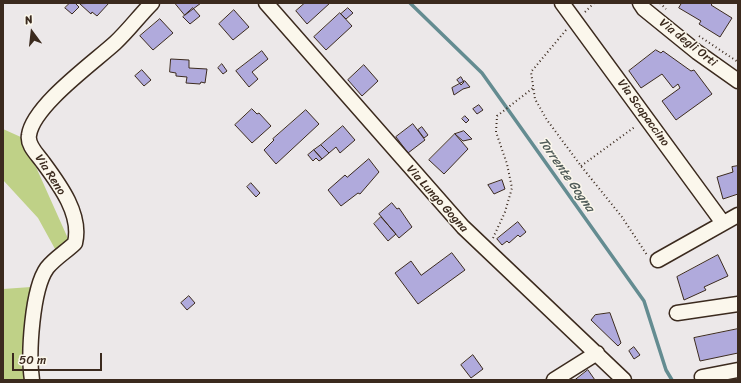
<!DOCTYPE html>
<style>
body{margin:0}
#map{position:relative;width:741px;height:383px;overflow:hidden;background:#ece8e9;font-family:Sriracha,sans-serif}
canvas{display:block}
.frame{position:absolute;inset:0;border:4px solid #3b2a1e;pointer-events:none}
.north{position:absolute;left:12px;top:12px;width:40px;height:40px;-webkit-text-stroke:3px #fbf7ec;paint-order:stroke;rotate:345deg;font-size:11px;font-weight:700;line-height:16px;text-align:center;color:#3b2a1e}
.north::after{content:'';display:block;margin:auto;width:14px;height:18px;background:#3b2a1e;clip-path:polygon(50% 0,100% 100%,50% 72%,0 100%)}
.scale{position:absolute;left:12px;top:353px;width:90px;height:18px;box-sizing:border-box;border:2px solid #3b2a1e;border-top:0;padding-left:5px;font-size:12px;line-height:14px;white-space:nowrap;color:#3b2a1e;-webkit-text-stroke:3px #fbf7ec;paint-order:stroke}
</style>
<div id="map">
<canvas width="741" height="383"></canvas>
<div class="frame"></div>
<div class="north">N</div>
<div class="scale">50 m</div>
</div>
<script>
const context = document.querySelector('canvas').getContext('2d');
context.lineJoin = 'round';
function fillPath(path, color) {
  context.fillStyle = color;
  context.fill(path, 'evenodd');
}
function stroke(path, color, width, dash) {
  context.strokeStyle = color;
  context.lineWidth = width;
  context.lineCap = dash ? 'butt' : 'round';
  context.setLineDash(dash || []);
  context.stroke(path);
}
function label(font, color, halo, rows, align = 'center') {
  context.font = font + ' Sriracha,sans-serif';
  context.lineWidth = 3;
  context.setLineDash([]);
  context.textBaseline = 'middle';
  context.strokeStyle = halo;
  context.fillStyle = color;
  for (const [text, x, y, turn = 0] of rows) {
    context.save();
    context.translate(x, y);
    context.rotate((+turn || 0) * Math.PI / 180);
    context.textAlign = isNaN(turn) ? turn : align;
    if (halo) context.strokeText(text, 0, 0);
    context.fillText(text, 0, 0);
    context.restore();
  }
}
fillPath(new Path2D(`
 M 3,129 L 23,138 L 70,243 L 60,258 L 38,218 L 3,180 Z
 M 31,287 L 21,364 L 25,380 L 3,380 L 3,289 Z`), '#bfd187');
stroke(new Path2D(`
 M 410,3 L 482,73 L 644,301 L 666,370 L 672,380`), '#648c91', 3.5);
const building = new Path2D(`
 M 70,3 L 75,3 L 79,7 L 72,14 L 65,8 Z
 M 109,3 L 97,16 L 92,12 L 91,14 L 80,4 Z
 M 175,3 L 201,3 L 185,15 Z
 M 305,3 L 330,3 L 307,24 L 296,11 Z
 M 682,3 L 713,3 L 711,5 L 732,18 L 720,37 L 699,24 L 701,21 L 679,8 Z
 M 193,8 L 200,16 L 190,24 L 183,17 Z
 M 348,8 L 353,13 L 346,19 L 341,14 Z
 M 234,10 L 249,27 L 233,40 L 219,24 Z
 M 340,13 L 352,26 L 326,50 L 314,37 Z
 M 160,19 L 173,33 L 153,50 L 140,36 Z
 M 656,50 L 661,53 L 663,51 L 691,71 L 694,70 L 712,94 L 676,120 L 662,101 L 680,88 L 678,84 L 673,88 L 662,74 L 641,88 L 629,71 Z
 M 262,51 L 268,59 L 252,72 L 258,79 L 249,87 L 236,71 Z
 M 171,59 L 189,60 L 189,68 L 207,69 L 205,83 L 201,82 L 200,84 L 186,83 L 187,77 L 176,76 L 176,73 L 170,72 Z
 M 222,64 L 227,71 L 223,74 L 218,68 Z
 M 364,65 L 378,81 L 362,96 L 348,80 Z
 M 142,70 L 151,80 L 144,86 L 135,76 Z
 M 461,77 L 464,82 L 461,85 L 457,80 Z
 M 465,81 L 470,87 L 463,89 L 454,95 L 452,88 Z
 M 479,105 L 483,110 L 477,114 L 473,109 Z
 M 252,109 L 257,114 L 259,113 L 271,126 L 252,143 L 235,125 Z
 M 306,110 L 319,124 L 276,164 L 264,150 L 274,140 L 273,139 Z
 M 465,116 L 469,120 L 466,123 L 462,119 Z
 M 413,124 L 425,140 L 408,153 L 396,137 Z
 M 343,126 L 355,140 L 340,153 L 336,147 L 329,153 L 321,145 Z
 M 422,127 L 428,135 L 424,138 L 418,130 Z
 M 464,131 L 472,139 L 463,141 L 455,134 Z
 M 455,134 L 468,149 L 444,174 L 429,160 Z
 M 321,145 L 329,153 L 322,159 L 314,150 Z
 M 314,150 L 322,159 L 319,161 L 316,158 L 313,161 L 308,155 Z
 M 369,159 L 379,172 L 360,194 L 358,193 L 341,206 L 328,190 L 345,175 L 347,177 Z
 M 738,166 L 738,194 L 723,199 L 717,177 L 733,172 L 732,167 Z
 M 502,180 L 505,189 L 494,194 L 488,185 Z
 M 251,183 L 260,193 L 256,197 L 247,187 Z
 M 392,203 L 397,209 L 399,208 L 412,227 L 399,238 L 379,214 Z
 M 381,217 L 396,234 L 388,241 L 374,224 Z
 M 518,222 L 526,232 L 520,237 L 518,235 L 509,243 L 507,241 L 502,245 L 497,239 Z
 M 452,253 L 465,270 L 418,304 L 395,273 L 411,261 L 421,275 Z
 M 718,255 L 728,276 L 704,287 L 706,290 L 684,300 L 677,277 Z
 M 189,296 L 195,303 L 187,310 L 181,303 Z
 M 610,313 L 621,343 L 618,346 L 591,320 L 595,315 Z
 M 738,329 L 738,353 L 700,361 L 694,338 Z
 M 634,347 L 640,355 L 634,359 L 629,351 Z
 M 473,355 L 483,369 L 471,378 L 461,365 Z
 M 588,370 L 595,380 L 575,380 Z`);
fillPath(building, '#b0aadc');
stroke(building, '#3b2a1e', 1);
const minor = new Path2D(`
 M 266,3 L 463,227 L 624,380
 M 562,3 L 723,223
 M 640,3 L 644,9 L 697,52 L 738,81
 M 658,260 L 738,215
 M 677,313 L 738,304
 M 702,377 L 738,370
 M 32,380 C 28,354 32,289 47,268 C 55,258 67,251 75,243 C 82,214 59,184 42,161 C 37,154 27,145 29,135 C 33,106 93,63 115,43 C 128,31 139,16 152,3
 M 554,380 L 597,353`);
stroke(minor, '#3b2a1e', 17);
stroke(new Path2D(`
 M 660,3 L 666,9
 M 585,12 L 594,3
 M 566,30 L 531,72 L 535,99 L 547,120 L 581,166 L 622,217 L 647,255
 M 699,36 L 738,62
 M 581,166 L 636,126
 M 493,238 L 505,212 L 512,188 L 507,164 L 496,132 L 497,116 L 533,88`), '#3b2a1e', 2, [1, 3]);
stroke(minor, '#fbf7ec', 14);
label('12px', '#3b2a1e', '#fbf7ec', [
 ["Via degli Orti",688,43,38],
 ["Via Scapaccino",643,113,54],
 ["Via Reno",50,175,57],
 ["Via Lungo Gogna",437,199,48]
]);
label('italic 13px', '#505b58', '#fbf7ec', [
 ["Torrente Gogna",566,175,55]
]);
</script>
